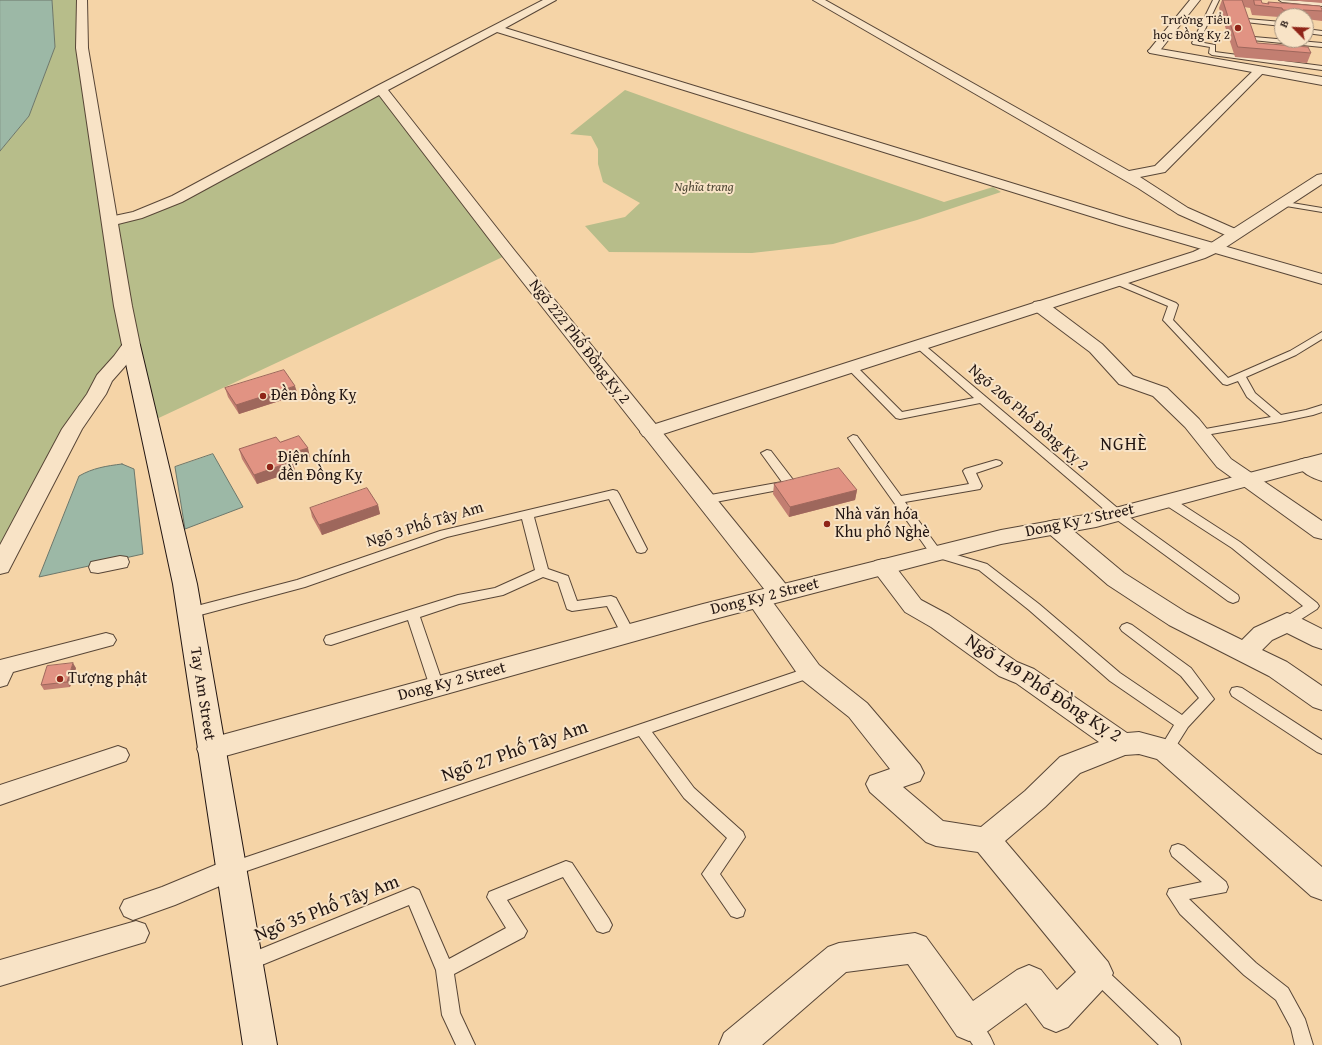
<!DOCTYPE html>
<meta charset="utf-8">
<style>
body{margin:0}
#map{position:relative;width:1322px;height:1045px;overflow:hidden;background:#f5d4a7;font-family:"Gentium Book Plus",serif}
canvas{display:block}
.north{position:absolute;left:1274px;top:8px;width:40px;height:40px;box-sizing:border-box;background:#f8e3c6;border:1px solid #a3917e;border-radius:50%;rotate:294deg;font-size:11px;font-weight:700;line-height:16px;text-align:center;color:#231612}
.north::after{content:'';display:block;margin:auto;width:14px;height:18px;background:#8f2418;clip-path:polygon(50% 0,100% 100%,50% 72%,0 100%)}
</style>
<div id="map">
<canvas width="1322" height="1045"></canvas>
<div class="north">B</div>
</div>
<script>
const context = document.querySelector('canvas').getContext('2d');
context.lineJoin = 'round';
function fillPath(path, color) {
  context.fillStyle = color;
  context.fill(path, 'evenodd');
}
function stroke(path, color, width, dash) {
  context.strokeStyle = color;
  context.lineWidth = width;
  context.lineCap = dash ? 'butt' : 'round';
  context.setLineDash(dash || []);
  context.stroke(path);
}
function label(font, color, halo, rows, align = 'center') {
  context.font = font + ' "Gentium Book Plus",serif';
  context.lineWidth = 4;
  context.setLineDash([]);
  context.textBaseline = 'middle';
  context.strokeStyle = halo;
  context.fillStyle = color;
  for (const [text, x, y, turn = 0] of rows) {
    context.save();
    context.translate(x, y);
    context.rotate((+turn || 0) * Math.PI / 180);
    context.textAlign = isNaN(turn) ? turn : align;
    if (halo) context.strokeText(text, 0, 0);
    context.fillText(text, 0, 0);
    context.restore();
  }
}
fillPath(new Path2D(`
 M 52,0 L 82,0 L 82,48 L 110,221 L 137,215 L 381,89 L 509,254 L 148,423 L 131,346 L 0,566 L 0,151 L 29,116 L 55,47 Z
 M 625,90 L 739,131 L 944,202 L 993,187 L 1001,192 L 917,220 L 833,244 L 752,253 L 609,252 L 585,226 L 625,217 L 640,203 L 603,182 L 598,164 L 598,149 L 591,136 L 570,134 Z`), '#b7bd8a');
const water = new Path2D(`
 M 0,0 L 52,0 L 55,47 L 29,116 L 0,151 Z
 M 213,454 L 243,507 L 185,529 L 175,467 Z
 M 122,464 L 134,469 L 143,554 L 39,577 L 79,476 C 93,468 106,466 122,464 Z`);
fillPath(water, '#9cb8a6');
stroke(water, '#6c776b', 1);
const service = new Path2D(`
 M 1213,0 L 1219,0 L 1199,42 L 1215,45 L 1215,52 L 1322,66 L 1322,70 L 1212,55 L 1209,53 L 1210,47 L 1193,44 L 1192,43 Z
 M 1279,0 L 1322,2 L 1322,6 L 1282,2 Z
 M 1247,19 L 1282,22 L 1282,26 L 1245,22 L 1245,20 Z
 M 1306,29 L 1322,31 L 1322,35 L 1306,33 Z
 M 1254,37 L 1322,43 L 1322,47 L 1252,40 L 1252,38 Z
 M 1280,201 L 1322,208 L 1322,212 L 1280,205 Z
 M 1116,278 L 1176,303 L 1178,305 L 1173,320 L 1228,378 L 1290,351 L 1322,332 L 1322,339 L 1296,355 L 1246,377 L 1255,393 L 1281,415 L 1306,410 L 1322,405 L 1322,412 L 1313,415 L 1280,422 L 1200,436 L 1196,435 L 1195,433 L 1196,431 L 1200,430 L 1271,417 L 1247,397 L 1238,381 L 1227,385 L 1223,384 L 1165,322 L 1163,320 L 1168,306 L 1113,283 L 1112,281 Z
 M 919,342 L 922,343 L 1121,511 L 1238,595 L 1239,598 L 1238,601 L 1233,603 L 1228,601 L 1113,517 L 980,403 L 900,419 L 896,418 L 846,367 L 847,365 L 855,365 L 902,412 L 974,398 L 916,347 L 914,345 L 916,343 Z
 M 853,435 L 857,436 L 901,496 L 969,484 L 963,471 L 965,469 L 996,460 L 1000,461 L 1002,463 L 1000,465 L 976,473 L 982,486 L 980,489 L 905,502 L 940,550 L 987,564 L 1039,604 L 1120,673 L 1182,715 L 1199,698 L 1181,676 L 1122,631 L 1120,628 L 1122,625 L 1127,623 L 1132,625 L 1191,668 L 1214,699 L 1188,727 L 1171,754 L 1166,756 L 1161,754 L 1159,750 L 1174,725 L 1110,681 L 1029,610 L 979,570 L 932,556 L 848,438 Z
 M 767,450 L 771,451 L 794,481 L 796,484 L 794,487 L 705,504 L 701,503 L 699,500 L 701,497 L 705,496 L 782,482 L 761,453 Z
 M 613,490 L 617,491 L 619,494 L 647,549 L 645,552 L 641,553 L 637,552 L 609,499 L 534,517 L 548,569 L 568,576 L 577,601 L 611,596 L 616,598 L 635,634 L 633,637 L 628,639 L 623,637 L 607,606 L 572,611 L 567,609 L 558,582 L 543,577 L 503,595 L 459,604 L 420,617 L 444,687 L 442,691 L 437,692 L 432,691 L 430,687 L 408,620 L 331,645 L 326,644 L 324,640 L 326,636 L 458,595 L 495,588 L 535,570 L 522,519 L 447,537 L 305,587 L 189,618 L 184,616 L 182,613 L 184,610 L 189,608 L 297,580 L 440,531 Z
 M 1168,497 L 1172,498 L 1240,542 L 1317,603 L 1319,606 L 1317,609 L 1292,625 L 1287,627 L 1282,625 L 1280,622 L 1282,619 L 1303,606 L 1232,548 L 1164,504 L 1162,501 L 1164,498 Z
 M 810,667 L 815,668 L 817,672 L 815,676 L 652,732 L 694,788 L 743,832 L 745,837 L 720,874 L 745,910 L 743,916 L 737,918 L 731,916 L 702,874 L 727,838 L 684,798 L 639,736 L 232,876 L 226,874 L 224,869 L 226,864 L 232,862 Z
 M 1237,687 L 1242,688 L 1322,740 L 1322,754 L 1317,752 L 1232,696 L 1230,692 L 1232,688 Z
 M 1178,844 L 1184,846 L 1226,882 L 1228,887 L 1226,892 L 1189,899 L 1256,963 L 1288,988 L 1305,1019 L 1313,1045 L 1295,1045 L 1291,1028 L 1276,1000 L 1244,975 L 1180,914 L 1167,894 L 1169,889 L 1202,882 L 1172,856 L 1170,851 L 1172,846 Z
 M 566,861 L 572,863 L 609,919 L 612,925 L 609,931 L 603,933 L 597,931 L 563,877 L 507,900 L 527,931 L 524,937 L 454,974 L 460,1013 L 475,1045 L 456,1045 L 442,1015 L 436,970 L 409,905 L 247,971 L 241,969 L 238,963 L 241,957 L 413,887 L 419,890 L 449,959 L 506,928 L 487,897 L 489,892 Z
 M 1097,964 L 1103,967 L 1179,1038 L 1181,1045 L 1159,1045 L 1091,979 L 1088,973 L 1091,967 Z
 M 969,1015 C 980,1019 990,1034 994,1045 L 973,1045 L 963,1030 L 960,1024 L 963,1018 Z`);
const pedestrian = new Path2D(`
 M 120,556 L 127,557 L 129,562 L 127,567 L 98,573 L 91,572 L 89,567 L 91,562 Z
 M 106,633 L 113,635 L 116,640 L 113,645 L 13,672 L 7,685 L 0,687 L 0,660 Z
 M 118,746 L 126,749 L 129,755 L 126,761 L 0,805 L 0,785 Z
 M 232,858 L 241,861 L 244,869 L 241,877 L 175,905 L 133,920 L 124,916 L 120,908 L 124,900 L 162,887 Z
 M 136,921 L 145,924 L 149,933 L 145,942 L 0,986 L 0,960 Z`);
const minor = new Path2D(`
 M 543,0 L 556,0 L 505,28 L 1129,219 L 1322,274 L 1322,284 L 1119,225 L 497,32 L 388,90 L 515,251 L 788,587 L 792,593 L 788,599 L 780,601 L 772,599 L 503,257 L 379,95 L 182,202 L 142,218 L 110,226 L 105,224 L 102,221 L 105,218 L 133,212 L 172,196 L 377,86 Z
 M 813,0 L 825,0 L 1129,171 L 1155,166 L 1256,68 L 1264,68 L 1266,70 L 1264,72 L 1165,172 L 1140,177 L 1188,208 L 1240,231 L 1243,234 L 1240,237 L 1235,239 L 1230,237 L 1178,214 L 1138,188 Z
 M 1190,0 L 1200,0 L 1158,53 L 1150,53 L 1148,51 L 1150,49 Z
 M 1040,301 L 1046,302 L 1102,344 L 1133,376 L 1167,388 L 1199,419 L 1231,459 L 1322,521 L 1322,539 L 1314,537 L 1217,467 L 1185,427 L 1153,396 L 1119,384 L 1090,352 L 1034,310 L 1031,306 L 1034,302 Z
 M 1306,458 L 1313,460 L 1322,465 L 1322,481 C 1312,478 1301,472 1296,464 L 1299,460 Z
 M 1055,520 L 1063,522 L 1124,573 L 1187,613 L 1242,640 L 1254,628 L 1287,613 L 1296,616 L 1322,629 L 1322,649 L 1313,646 L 1287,633 L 1272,640 L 1262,650 L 1287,662 L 1322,686 L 1322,710 L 1313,707 L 1269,676 L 1169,625 L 1108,585 L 1047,532 L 1044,527 L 1047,522 Z
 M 883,559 L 891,561 L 921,600 L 949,615 L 1017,662 L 1034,669 L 1127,733 L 1139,732 L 1176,742 L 1322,867 L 1322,900 L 1311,896 L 1157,759 L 1139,754 L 1125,755 L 1080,773 L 1045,807 L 1005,841 L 1108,962 L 1113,973 L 1108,984 L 1068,1027 L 1056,1032 L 1044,1027 L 1026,1003 L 981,1036 L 969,1041 L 957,1036 L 908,964 L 846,972 L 762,1045 L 719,1045 L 724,1033 L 828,947 L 839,943 L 915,933 L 926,937 L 973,1001 L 1017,970 L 1029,965 L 1041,970 L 1057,990 L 1076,972 L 978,852 L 936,846 L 926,842 L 870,792 L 866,784 L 870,776 L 890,769 L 849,717 L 801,679 L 746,599 L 750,593 L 758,591 L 766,593 L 819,665 L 867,703 L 920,765 L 924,773 L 920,781 L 903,787 L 943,821 L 981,827 L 1025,791 L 1060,757 L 1099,742 L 1016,683 L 999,676 L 931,627 L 905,612 L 871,567 L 875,561 Z`);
const tertiary = new Path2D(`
 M 77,0 L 87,0 L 88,48 L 132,306 L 140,345 L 127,364 L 112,381 L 106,394 L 82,429 L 8,572 L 0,574 L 0,545 L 62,429 L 87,394 L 97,375 L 114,356 L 122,345 L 114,306 L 76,48 Z
 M 1154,48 L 1322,77 L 1322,85 L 1150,53 L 1148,51 Z
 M 1322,174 L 1322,184 L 1220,251 L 1205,258 L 657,436 L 650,438 L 643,436 L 640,432 L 643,428 L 1193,252 L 1208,245 L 1317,175 Z
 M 1322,454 L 1322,466 L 1096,527 L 1001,544 L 703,622 L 211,760 L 201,757 L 197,749 L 201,741 L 211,738 L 703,604 L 1001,530 L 1096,513 Z`);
const secondary = new Path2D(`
 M 131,340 L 137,341 L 140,345 L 197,584 L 277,1045 L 243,1045 L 173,584 L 122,345 L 125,341 Z`);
stroke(service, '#584637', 2);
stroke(pedestrian, '#584637', 2);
stroke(minor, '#584637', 2);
stroke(tertiary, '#584637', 2);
stroke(secondary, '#231612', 2);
fillPath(service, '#f8e3c6');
fillPath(pedestrian, '#f8e3c6');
fillPath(minor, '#f8e3c6');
fillPath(tertiary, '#f8e3c6');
fillPath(secondary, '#f8e3c6');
fillPath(new Path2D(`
 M 1222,0 L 1261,0 L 1262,3 L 1267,4 L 1268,2 L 1322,9 L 1322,21 L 1306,19 L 1306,16 L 1282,16 L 1282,20 L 1280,20 L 1279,17 L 1252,15 L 1250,8 L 1244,7 L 1257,43 L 1311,53 L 1307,63 L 1235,57 L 1219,8 Z
 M 1288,0 L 1322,0 L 1322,3 Z
 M 225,388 L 298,395 L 239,414 L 228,397 Z
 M 280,442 L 310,457 L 293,463 L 295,471 L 257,484 L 242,459 L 239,449 Z
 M 774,484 L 857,490 L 855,500 L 789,517 L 773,494 Z
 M 378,505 L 380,514 L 322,535 L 312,517 L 310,508 Z
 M 76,668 L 70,687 L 44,690 L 41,685 Z`), '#c27e71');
fillPath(new Path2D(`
 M 295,386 L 298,395 L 239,414 L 236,405 Z
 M 308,448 L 310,457 L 293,463 L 295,471 L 257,484 L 254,475 L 288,454 Z
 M 857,490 L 855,500 L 789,517 L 790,507 Z
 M 378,505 L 380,514 L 322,535 L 319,525 Z
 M 73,663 L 76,668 L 70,687 L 67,682 Z`), '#9e675c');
const building = new Path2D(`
 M 1223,0 L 1242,0 L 1257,43 L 1308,47 L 1311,53 L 1238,47 Z
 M 1254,0 L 1261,0 L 1262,3 L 1269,4 L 1268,2 L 1320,6 L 1322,9 L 1322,11 L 1303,10 L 1304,12 L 1283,10 L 1282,8 L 1255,5 Z
 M 284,370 L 295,386 L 236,405 L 225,388 Z
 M 299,436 L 308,448 L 288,454 L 293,461 L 254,475 L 239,449 L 276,437 L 280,442 Z
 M 839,468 L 857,490 L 790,507 L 774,484 Z
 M 367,488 L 378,505 L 319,525 L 310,508 Z
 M 73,663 L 67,682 L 41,685 L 47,666 Z`);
fillPath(building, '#e19383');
stroke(building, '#9e675c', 1);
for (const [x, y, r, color] of [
 [1238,28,4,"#8f2418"],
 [263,396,4,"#8f2418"],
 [270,467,4,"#8f2418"],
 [827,524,4,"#8f2418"],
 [60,679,4,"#8f2418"]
]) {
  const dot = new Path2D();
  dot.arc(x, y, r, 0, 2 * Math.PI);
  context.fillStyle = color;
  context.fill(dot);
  stroke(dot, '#f8e3c6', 1.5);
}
label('13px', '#231612', '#f8e3c6', [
 ["Trường Tiểu",1230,21],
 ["học Đồng Kỵ 2",1230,36]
], 'right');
label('italic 13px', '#4f4836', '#f8e3c6', [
 ["Nghĩa trang",704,188]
]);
label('16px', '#231612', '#f8e3c6', [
 ["Ngõ 222 Phố Đồng Kỵ 2",579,342,52],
 ["Ngõ 206 Phố Đồng Kỵ 2",1028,418,41],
 ["Dong Ky 2 Street",1080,521,-12],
 ["Ngõ 3 Phố Tây Am",425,525,-17],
 ["Dong Ky 2 Street",765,597,-14],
 ["Dong Ky 2 Street",452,682,-15],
 ["Tay Am Street",202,694,81]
]);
label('16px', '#231612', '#f8e3c6', [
 ["Đền Đồng Kỵ",271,396],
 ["Điện chính",278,458],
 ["đền Đồng Kỵ",278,476],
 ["Nhà văn hóa",835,515],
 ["Khu phố Nghè",835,533],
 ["Tượng phật",68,679]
], 'left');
context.letterSpacing = '1px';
label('18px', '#231612', '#f8e3c6', [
 ["NGHÈ",1124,445]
]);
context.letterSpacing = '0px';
label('19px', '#231612', '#f8e3c6', [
 ["Ngõ 149 Phố Đồng Kỵ 2",1043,689,33],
 ["Ngõ 27 Phố Tây Am",515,752,-19],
 ["Ngõ 35 Phố Tây Am",327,909,-21]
]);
</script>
